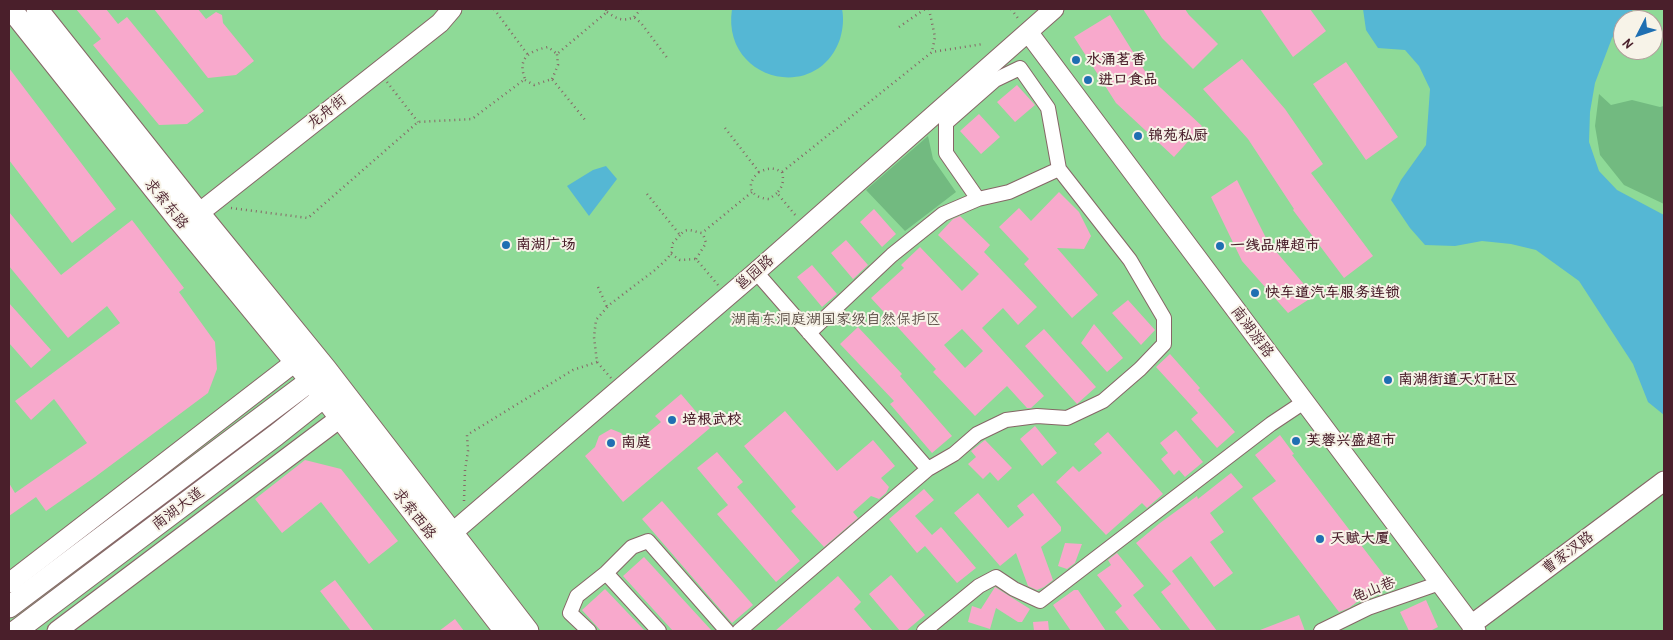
<!DOCTYPE html>
<meta charset="utf-8">
<style>
body{margin:0}
#map{position:relative;width:1673px;height:640px;overflow:hidden;background:#f4e9d4;font-family:"Patrick Hand",sans-serif}
canvas{display:block}
.frame{position:absolute;inset:0;border:10px solid #4a1f2b;pointer-events:none}
.north{position:absolute;left:1613px;top:10px;width:50px;height:50px;box-sizing:border-box;background:#f7f3e8;border:1px solid #b29e9c;border-radius:50%;rotate:229deg;font-size:14px;font-weight:700;line-height:20px;text-align:center;color:#4a1f2b}
.north::after{content:'';display:block;margin:auto;width:18px;height:22px;background:#1f6fb2;clip-path:polygon(50% 0,100% 100%,50% 72%,0 100%)}
</style>
<div id="map">
<canvas width="1673" height="640"></canvas>
<div class="frame"></div>
<div class="north">N</div>
</div>
<script>
const context = document.querySelector('canvas').getContext('2d');
context.lineJoin = 'round';
function fillPath(path, color) {
  context.fillStyle = color;
  context.fill(path, 'evenodd');
}
function stroke(path, color, width, dash) {
  context.strokeStyle = color;
  context.lineWidth = width;
  context.lineCap = dash ? 'butt' : 'round';
  context.setLineDash(dash || []);
  context.stroke(path);
}
function label(font, color, halo, rows, align = 'center') {
  context.font = font + ' "Patrick Hand","LXGW WenKai TC",sans-serif';
  context.lineWidth = 4;
  context.setLineDash([]);
  context.textBaseline = 'middle';
  context.strokeStyle = halo;
  context.fillStyle = color;
  for (const [text, x, y, turn = 0] of rows) {
    context.save();
    context.translate(x, y);
    context.rotate((+turn || 0) * Math.PI / 180);
    context.textAlign = isNaN(turn) ? turn : align;
    if (halo) context.strokeText(text, 0, 0);
    context.fillText(text, 0, 0);
    context.restore();
  }
}
fillPath(new Path2D(`
 M 9,9 L 1664,9 L 1664,631 L 9,631 ZM 1623,20 L 1653,20 L 1653,50 L 1623,50 Z`), '#8eda97');
fillPath(new Path2D(`
 M 1599,94 L 1611,105 L 1632,100 L 1660,107 L 1664,106 L 1664,204 L 1624,185 L 1600,155 L 1595,126 Z
 M 928,136 L 933,159 L 956,192 L 905,231 L 866,190 Z`), '#72ba80');
fillPath(new Path2D(`
 M 732,9 L 842,9 C 844,19 843,29 840,39 C 817,105 721,80 732,9 Z
 M 1363,9 L 1633,9 L 1626,20 L 1623,20 L 1623,23 L 1612,38 L 1595,83 L 1590,112 L 1589,142 L 1599,171 L 1617,190 L 1664,215 L 1664,415 L 1648,402 L 1633,364 L 1579,281 L 1536,250 L 1511,244 L 1482,241 L 1455,246 L 1425,245 L 1410,228 L 1391,200 L 1401,180 L 1426,145 L 1430,89 L 1419,66 L 1405,50 L 1378,48 L 1366,30 Z
 M 606,166 L 617,179 L 589,216 L 567,186 L 593,170 Z`), '#55b7d4');
fillPath(new Path2D(`
 M 76,9 L 106,9 L 118,24 L 127,17 L 204,111 L 187,124 L 159,125 L 93,45 L 101,39 Z
 M 154,9 L 198,9 L 206,19 L 216,12 L 222,15 L 223,23 L 254,61 L 236,75 L 208,78 Z
 M 1143,9 L 1185,9 L 1189,15 L 1218,44 L 1193,69 L 1162,38 Z
 M 1260,9 L 1310,9 L 1326,31 L 1293,57 Z
 M 1110,15 L 1148,76 L 1202,126 L 1174,157 L 1116,103 L 1074,37 Z
 M 1242,59 L 1285,109 L 1323,164 L 1311,173 L 1373,256 L 1344,278 L 1293,210 L 1294,209 L 1248,139 L 1203,89 Z
 M 1346,62 L 1398,137 L 1366,160 L 1313,84 Z
 M 9,68 L 116,209 L 72,243 L 9,160 Z
 M 1017,85 L 1035,105 L 1015,122 L 997,102 Z
 M 979,114 L 1000,137 L 981,154 L 960,131 Z
 M 1237,180 L 1268,242 L 1314,296 L 1288,313 L 1242,261 L 1211,197 Z
 M 1059,192 L 1079,212 L 1091,236 L 1084,249 L 1057,248 L 1098,295 L 1072,318 L 1024,264 L 1029,259 L 999,227 L 1019,208 L 1031,221 Z
 M 874,209 L 896,234 L 882,247 L 860,222 Z
 M 9,212 L 61,275 L 132,220 L 184,288 L 179,292 L 215,342 L 217,369 L 208,393 L 95,477 L 46,511 L 36,497 L 9,516 L 9,483 L 15,493 L 87,443 L 54,399 L 31,420 L 15,401 L 120,323 L 107,306 L 68,338 L 9,266 Z
 M 960,216 L 990,245 L 984,252 L 1037,307 L 1018,325 L 1003,308 L 982,328 L 1044,396 L 1031,408 L 1027,408 L 1007,386 L 975,416 L 933,372 L 936,369 L 871,298 L 904,268 L 901,265 L 920,247 L 962,291 L 979,274 L 938,235 L 953,219 ZM 962,329 L 983,351 L 965,368 L 944,345 Z
 M 846,240 L 868,265 L 853,279 L 831,253 Z
 M 812,265 L 837,294 L 822,307 L 797,277 Z
 M 1128,300 L 1155,330 L 1141,345 L 1112,313 Z
 M 9,303 L 51,350 L 31,368 L 9,343 Z
 M 1094,324 L 1123,358 L 1107,372 L 1081,343 Z
 M 858,327 L 902,374 L 900,376 L 952,436 L 932,453 L 890,404 L 894,401 L 840,344 Z
 M 1044,329 L 1096,387 L 1077,404 L 1025,346 Z
 M 1170,354 L 1200,388 L 1198,390 L 1235,432 L 1217,448 L 1191,419 L 1198,413 L 1156,367 Z
 M 681,394 L 710,428 L 623,502 L 585,456 L 595,447 L 599,436 L 611,429 L 621,433 L 632,446 L 661,422 L 655,416 Z
 M 785,411 L 837,471 L 873,440 L 895,466 L 881,478 L 889,487 L 886,493 L 879,499 L 871,496 L 853,512 L 858,518 L 824,547 L 791,511 L 796,507 L 744,446 Z
 M 1035,426 L 1057,453 L 1042,466 L 1020,439 Z
 M 1176,430 L 1203,462 L 1185,477 L 1179,470 L 1174,475 L 1161,459 L 1168,453 L 1160,443 Z
 M 1108,432 L 1163,494 L 1147,508 L 1142,503 L 1106,535 L 1056,482 L 1073,466 L 1079,472 L 1102,453 L 1094,444 Z
 M 1280,435 L 1294,454 L 1292,455 L 1387,579 L 1349,608 L 1339,612 L 1252,498 L 1276,481 L 1255,455 Z
 M 985,440 L 1012,468 L 998,481 L 990,472 L 983,479 L 968,464 L 976,457 L 971,451 Z
 M 717,452 L 743,482 L 737,487 L 800,561 L 776,582 L 717,514 L 728,505 L 697,468 Z
 M 305,460 L 341,469 L 398,541 L 369,564 L 321,502 L 282,533 L 255,499 Z
 M 1231,473 L 1243,487 L 1210,513 L 1224,532 L 1210,542 L 1233,573 L 1214,587 L 1191,556 L 1172,571 L 1217,631 L 1191,631 L 1161,592 L 1171,584 L 1136,543 L 1160,523 L 1197,496 L 1198,499 Z
 M 924,489 L 934,500 L 915,516 L 932,535 L 941,527 L 976,568 L 957,583 L 925,546 L 917,553 L 889,519 Z
 M 978,493 L 1008,528 L 1024,515 L 1017,506 L 1033,493 L 1061,527 L 1061,531 L 1041,547 L 1053,580 L 1044,587 L 1037,590 L 1028,586 L 1016,553 L 1000,566 L 954,513 Z
 M 662,501 L 753,605 L 732,623 L 642,519 Z
 M 1065,543 L 1082,544 L 1075,563 L 1067,569 L 1058,566 Z
 M 1117,553 L 1144,586 L 1133,595 L 1162,631 L 1130,631 L 1115,612 L 1122,606 L 1097,575 L 1111,565 L 1108,560 Z
 M 644,557 L 712,631 L 673,631 L 623,576 Z
 M 891,575 L 925,615 L 906,631 L 900,631 L 869,594 Z
 M 838,576 L 861,602 L 854,609 L 873,631 L 775,631 Z
 M 335,580 L 374,631 L 351,631 L 320,591 Z
 M 995,587 L 1030,609 L 1022,622 L 1018,622 L 996,608 L 990,629 L 968,622 L 972,606 L 981,609 Z
 M 605,589 L 645,631 L 601,631 L 582,610 Z
 M 1074,590 L 1078,590 L 1106,631 L 1071,631 L 1053,605 Z
 M 1426,600 L 1438,627 L 1430,631 L 1409,631 L 1400,612 Z
 M 1299,615 L 1305,631 L 1260,631 L 1260,630 Z
 M 455,619 L 464,631 L 439,631 Z
 M 1048,621 L 1049,631 L 1034,631 L 1033,622 Z`), '#f8a9cc');
const street = new Path2D(`
 M 978,199 L 946,153 L 946,123 L 995,80 L 1020,68 L 1048,108 L 1059,169
 M 809,333 L 892,255 L 943,214 L 978,199 L 1009,192 L 1059,169 L 1130,260 L 1164,318 L 1164,344 L 1140,369 L 1103,401 L 1067,418 L 1037,416 L 1006,420 L 977,434 L 954,454 L 928,469
 M 606,573 L 659,631
 M 589,631 L 570,613 L 577,596 L 606,573 L 632,547 L 648,541 L 727,631
 M 739,631 L 928,469 L 756,272
 M 924,631 L 979,586 L 996,577 L 1014,589 L 1040,601 L 1271,424 L 1304,402
 M 1321,631 L 1368,608 L 1440,583`);
const secondary = new Path2D(`
 M 1028,32 L 1476,631
 M 199,213 L 440,23 L 452,9
 M 452,533 L 756,272 L 1054,9
 M 9,583 L 295,362
 M 1471,625 L 1664,481
 M 57,631 L 340,418`);
const primary = new Path2D(`
 M 11,9 L 178,219 L 324,397 L 505,631
 M 37,9 L 199,213 L 326,369 L 528,631
 M 9,607 L 322,372
 M 16,631 L 276,435 L 334,389`);
stroke(street, '#866666', 16);
stroke(secondary, '#866666', 21);
stroke(primary, '#866666', 23);
stroke(new Path2D(`
 M 494,9 L 528,55
 M 929,9 L 935,37 L 932,52
 M 1011,9 L 1020,21
 M 607,12 C 617,19 623,22 634,17 L 641,23 L 668,59
 M 634,17 L 641,9
 M 899,27 L 925,9
 M 552,79 L 558,65 L 557,54
 M 525,80 L 534,85 L 552,79 L 586,121
 M 387,82 L 418,122
 M 725,128 L 759,172 C 768,168 773,167 782,172 L 932,52 L 983,44
 M 759,172 C 744,185 751,198 769,199 L 777,193
 M 782,172 C 784,181 783,186 777,193 L 796,216
 M 647,194 L 680,235 C 688,226 693,232 702,233 L 752,192
 M 231,208 L 308,218 L 418,122 L 472,119 L 525,79 C 517,58 529,51 548,47 L 557,54 L 607,12 L 606,9
 M 671,254 L 680,260 L 696,259 L 718,285
 M 696,259 L 706,243 L 703,234
 M 598,287 L 607,307
 M 611,378 L 597,362 L 594,337 L 596,320 L 609,305 L 655,270 L 667,259 L 672,252 L 672,244 L 680,235
 M 464,501 L 465,470 L 468,451 L 467,435 L 573,370 L 597,362`), '#866666', 2.5, [1, 4]);
stroke(street, '#fff', 14);
stroke(secondary, '#fff', 19);
stroke(primary, '#fff', 21);
for (const [x, y, r, color] of [
 [1076,60,5,"#1f6fb2"],
 [1088,80,5,"#1f6fb2"],
 [1138,136,5,"#1f6fb2"],
 [506,245,5,"#1f6fb2"],
 [1220,246,5,"#1f6fb2"],
 [1255,293,5,"#1f6fb2"],
 [1388,380,5,"#1f6fb2"],
 [672,420,5,"#1f6fb2"],
 [1296,441,5,"#1f6fb2"],
 [611,443,5,"#1f6fb2"],
 [1320,539,5,"#1f6fb2"]
]) {
  const dot = new Path2D();
  dot.arc(x, y, r, 0, 2 * Math.PI);
  context.fillStyle = color;
  context.fill(dot);
  stroke(dot, '#f7f3e8', 2);
}
label('bold 15px', '#4a1f2b', '#f7f3e8', [
 ["水涌茗香",1086,60],
 ["进口食品",1098,80],
 ["锦苑私厨",1148,136],
 ["南湖广场",516,245],
 ["一线品牌超市",1230,246],
 ["快车道汽车服务连锁",1265,293],
 ["南湖街道天灯社区",1398,380],
 ["培根武校",682,420],
 ["芙蓉兴盛超市",1306,441],
 ["南庭",621,443],
 ["天赋大厦",1330,539]
], 'left');
label('15px', '#4a1f2b', '#f7f3e8', [
 ["龙舟街",327,112,-38],
 ["求索东路",166,204,51],
 ["邕园路",755,273,-41],
 ["南湖游路",1252,332,53],
 ["南湖大道",178,509,-37],
 ["求索西路",414,514,52],
 ["曹家汊路",1568,553,-37],
 ["龟山巷",1374,590,-22]
]);
label('15px', '#5b4e46', '#f7f3e8', [
 ["湖南东洞庭湖国家级自然保护区",836,320]
]);
</script>
